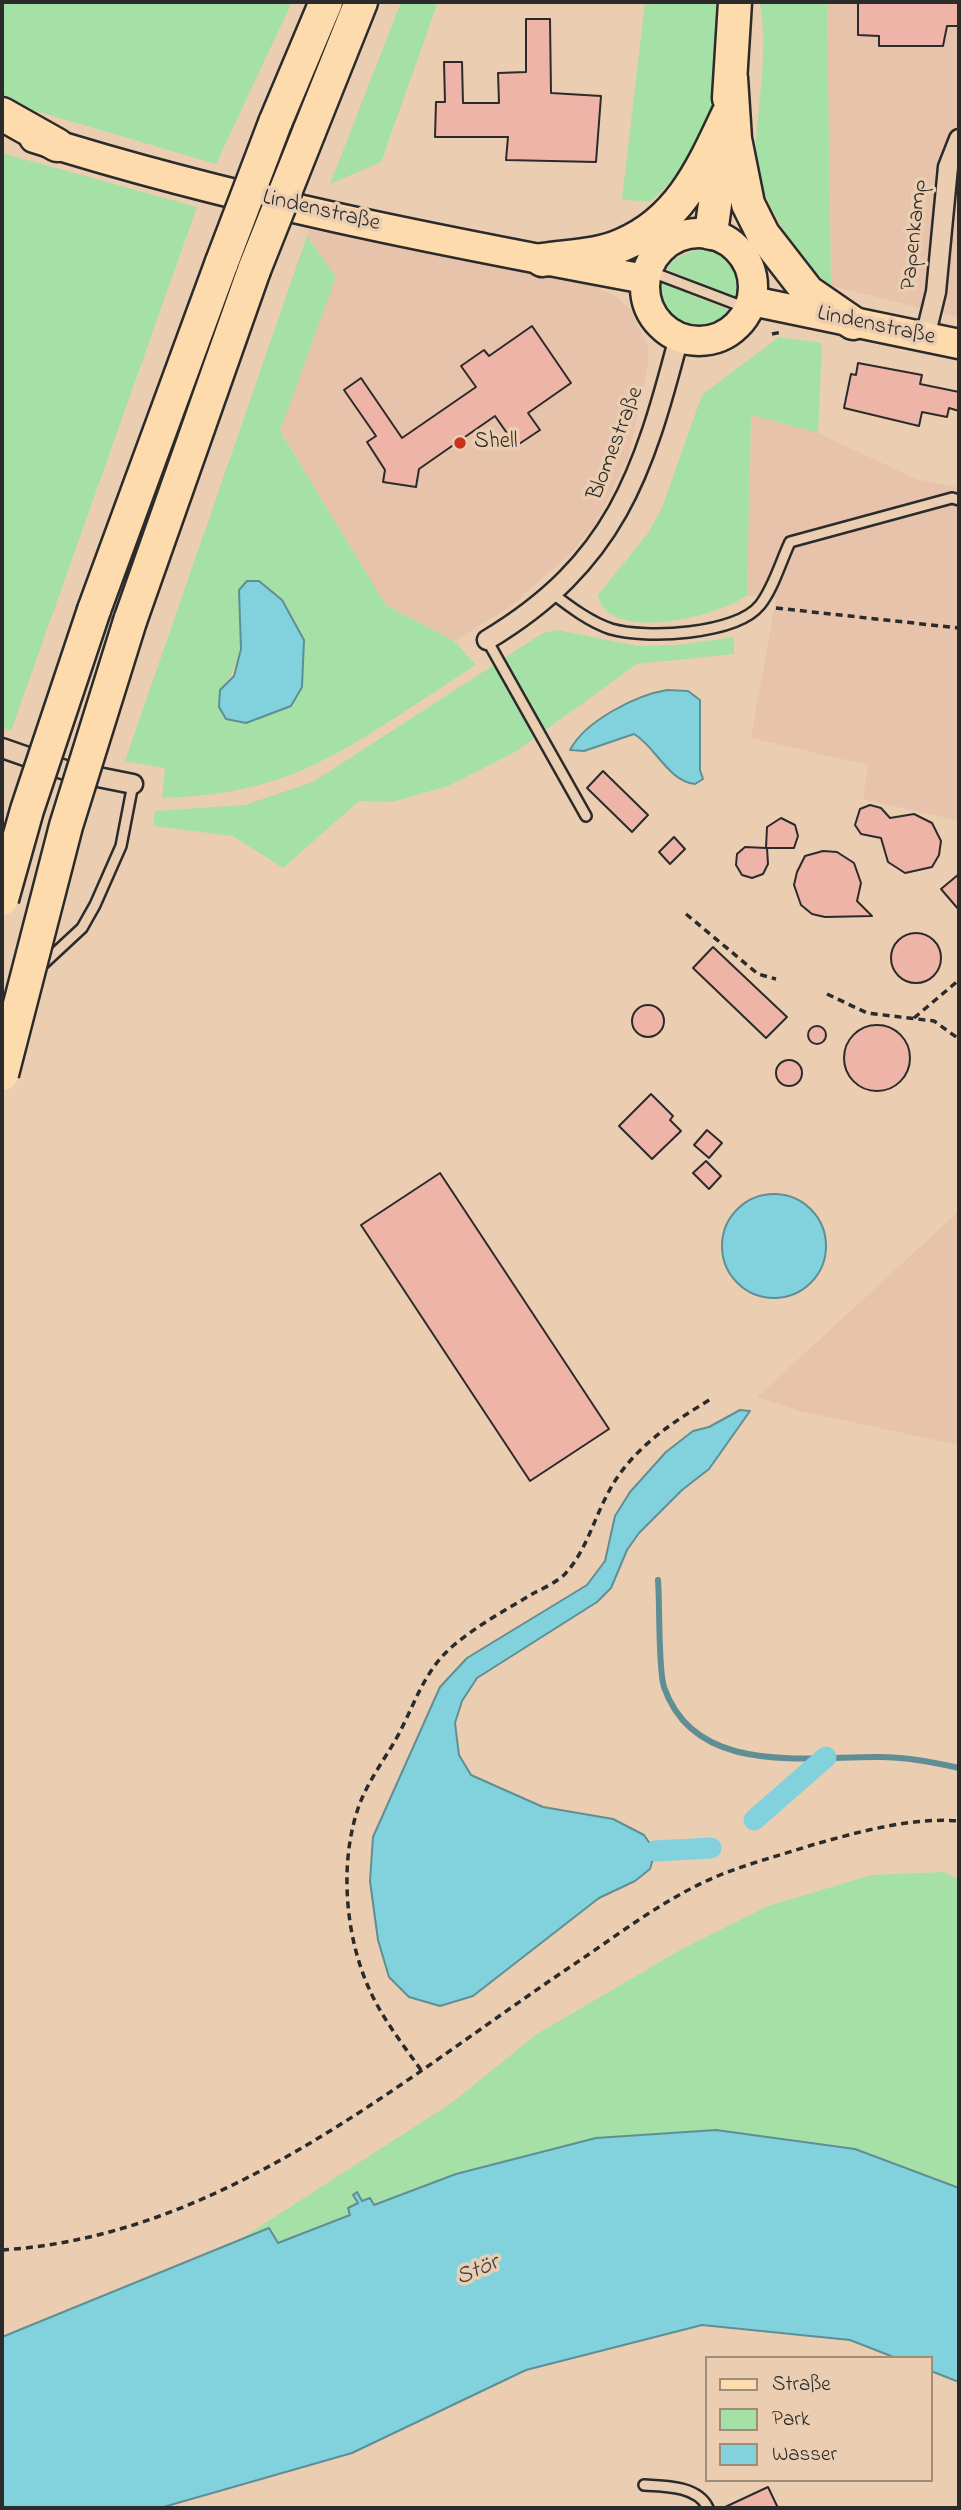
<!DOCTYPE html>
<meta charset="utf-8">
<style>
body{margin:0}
#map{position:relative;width:961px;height:2510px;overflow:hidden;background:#ebceb1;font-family:"Indie Flower",sans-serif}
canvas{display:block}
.frame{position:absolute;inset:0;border:4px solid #2b2b2b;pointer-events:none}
.legend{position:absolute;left:705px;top:2356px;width:228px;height:126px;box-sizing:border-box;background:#ebceb1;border:2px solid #9e8d7b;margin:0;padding:9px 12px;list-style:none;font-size:21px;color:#2b2b2b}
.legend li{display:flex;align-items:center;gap:14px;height:35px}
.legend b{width:35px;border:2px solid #9e8d7b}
</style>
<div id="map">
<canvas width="961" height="2510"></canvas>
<div class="frame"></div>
<ul class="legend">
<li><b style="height:9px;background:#fedbac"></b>Straße</li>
<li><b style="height:19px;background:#a5e0a6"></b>Park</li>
<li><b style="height:19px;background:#81d2dc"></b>Wasser</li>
</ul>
</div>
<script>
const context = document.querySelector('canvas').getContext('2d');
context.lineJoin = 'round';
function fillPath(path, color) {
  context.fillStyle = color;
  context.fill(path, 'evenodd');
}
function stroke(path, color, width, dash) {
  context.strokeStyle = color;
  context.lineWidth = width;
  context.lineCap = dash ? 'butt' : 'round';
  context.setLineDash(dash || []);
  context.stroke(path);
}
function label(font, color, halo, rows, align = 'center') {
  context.font = font + ' "Indie Flower",sans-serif';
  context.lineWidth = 7;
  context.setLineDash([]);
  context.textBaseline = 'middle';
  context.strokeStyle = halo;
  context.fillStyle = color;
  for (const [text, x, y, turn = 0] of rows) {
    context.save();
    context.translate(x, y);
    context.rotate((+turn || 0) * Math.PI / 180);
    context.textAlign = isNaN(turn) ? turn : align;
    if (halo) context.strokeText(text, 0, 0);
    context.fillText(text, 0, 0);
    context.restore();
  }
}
fillPath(new Path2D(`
 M 827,2 L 959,2 L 959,317 L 831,286 Z
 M 311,225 L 364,240 L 593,286 L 615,296 L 630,309 L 648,346 L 648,365 L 629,456 L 596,523 L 572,552 L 510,607 L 454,641 L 386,605 L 280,430 L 336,277 L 307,236 Z
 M 751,415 L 818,433 L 916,479 L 959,488 L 959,821 L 863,799 L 868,765 L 751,738 L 776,599 L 747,595 Z
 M 959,1211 L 959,1445 L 800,1411 L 757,1397 Z`), '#e8c3ab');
fillPath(new Path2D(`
 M 2,2 L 292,2 L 216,164 L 2,101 Z
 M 401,2 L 438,2 L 381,162 L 330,184 Z
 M 645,2 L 724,2 C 718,86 718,143 650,202 L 622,199 Z
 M 760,2 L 827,2 L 831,286 C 802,263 779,226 764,192 L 756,194 C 750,129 771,67 760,2 Z
 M 2,153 L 197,207 L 11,731 L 2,727 Z
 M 307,236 L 336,277 L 280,431 L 386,605 L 454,641 L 476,665 C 421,699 352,751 293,774 C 252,790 206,797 162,798 L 165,768 L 125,761 ZM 239,590 L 282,600 L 303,640 L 220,690 C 247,661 241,627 239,590 Z
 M 700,248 C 730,250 750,270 745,302 L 666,269 L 674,259 Z
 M 661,282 L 739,314 C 705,349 659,333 661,282 Z
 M 779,337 L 822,343 L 818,433 L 751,415 L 747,595 C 720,616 607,645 598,595 L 649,532 L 663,505 L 702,395 Z
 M 557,630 L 638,646 L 679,645 L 734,637 L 734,654 L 637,664 L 515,752 L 448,786 L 392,802 L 359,801 L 283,868 L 233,836 L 153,826 L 155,811 L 245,805 L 313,782 L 543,633 Z
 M 944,1872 L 959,1879 L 959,2188 L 855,2149 L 716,2130 L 596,2138 L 456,2174 L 374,2206 L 362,2201 L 357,2193 L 358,2203 L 348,2208 L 350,2215 L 277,2243 L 269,2228 L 234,2243 L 450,2104 L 537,2034 L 682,1949 L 768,1906 L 872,1875 Z`), '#a5e0a6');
const water = new Path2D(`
 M 247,581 L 259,581 L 282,600 L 304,640 L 302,687 L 291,706 L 246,723 L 226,719 L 219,707 L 220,690 L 234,676 L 241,649 L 239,590 Z
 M 667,690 L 688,691 L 700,700 L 700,770 L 703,779 L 695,784 C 668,781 656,747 634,734 L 584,751 L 570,750 C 585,721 636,695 667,690 Z
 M722 1246a52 52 0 1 1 104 0a52 52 0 1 1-104 0Z
 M 740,1410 L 750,1411 L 709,1469 L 682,1490 L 639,1533 L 627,1550 L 611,1588 L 597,1602 L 477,1678 L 462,1701 L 455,1723 L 459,1755 L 471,1775 L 543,1807 L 613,1819 L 644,1835 L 655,1851 L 650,1869 L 635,1881 L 599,1898 L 473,1996 L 440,2006 L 409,1997 L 389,1977 L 378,1940 L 370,1881 L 373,1837 L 440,1687 L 467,1658 L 587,1585 L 605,1561 L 615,1516 L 630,1492 L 666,1452 L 693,1431 L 709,1427 Z
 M 716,2130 L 855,2149 L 959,2188 L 959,2382 L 931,2371 L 931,2358 L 896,2358 L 850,2340 L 702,2325 L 526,2370 L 352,2453 L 160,2508 L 2,2508 L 2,2337 L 269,2228 L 278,2243 L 350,2215 L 348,2208 L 358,2203 L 353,2195 L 357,2192 L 362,2201 L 370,2198 L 374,2205 L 456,2174 L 596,2138 Z`);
fillPath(water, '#81d2dc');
stroke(water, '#5f8f95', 2);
stroke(new Path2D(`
 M 658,1580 C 660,1604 658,1669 664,1687 C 695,1777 806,1756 880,1757 C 908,1757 933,1762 959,1768`), '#5f8f95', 6);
stroke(new Path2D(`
 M 754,1820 L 826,1757
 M 655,1851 L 711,1848`), '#81d2dc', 21);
const building = new Path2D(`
 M 858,2 L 959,2 L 959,26 L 947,26 L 943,46 L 879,46 L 879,36 L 858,35 Z
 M 526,19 L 550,19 L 551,93 L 601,96 L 596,162 L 506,160 L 508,137 L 435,137 L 436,102 L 445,102 L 444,62 L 462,62 L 463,103 L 499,103 L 498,73 L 526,72 Z
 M 532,326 L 571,383 L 528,413 L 540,430 L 516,446 L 495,416 L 419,469 L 416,487 L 383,482 L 385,470 L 367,442 L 376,436 L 344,390 L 361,378 L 402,438 L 476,387 L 461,366 L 484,350 L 489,356 Z
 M 858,363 L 922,375 L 920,384 L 959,392 L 959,411 L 949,408 L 947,417 L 922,412 L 919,426 L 844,408 L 851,374 L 856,375 Z
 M 603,771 L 648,815 L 632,832 L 587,788 Z
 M 870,805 L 881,808 L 890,818 L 914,814 L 932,823 L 941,841 L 939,855 L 932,867 L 905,873 L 888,862 L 881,838 L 861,834 L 855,825 L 860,809 Z
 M 781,818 L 795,825 L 798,836 L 794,848 L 767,848 L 768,864 L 763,874 L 752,878 L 742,875 L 736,865 L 737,854 L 745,847 L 766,848 L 767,827 Z
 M 674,837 L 685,849 L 670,864 L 659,852 Z
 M 823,851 L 837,852 L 854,863 L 861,883 L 857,901 L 872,916 L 825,917 L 812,914 L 801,905 L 794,885 L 797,872 L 805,856 Z
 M 959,874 L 959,910 L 941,889 Z
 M891 958a25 25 0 1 1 50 0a25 25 0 1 1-50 0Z
 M 713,947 L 787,1017 L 766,1038 L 693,968 Z
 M632 1021a16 16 0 1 1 32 0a16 16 0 1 1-32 0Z
 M844 1058a33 33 0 1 1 66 0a33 33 0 1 1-66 0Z
 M808 1035a9 9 0 1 1 18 0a9 9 0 1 1-18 0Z
 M776 1073a13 13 0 1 1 26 0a13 13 0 1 1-26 0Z
 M 651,1094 L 673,1116 L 670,1120 L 681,1131 L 652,1159 L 619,1126 Z
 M 707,1130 L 722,1143 L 709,1158 L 694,1145 Z
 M 706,1161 L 721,1176 L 709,1189 L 693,1173 Z
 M 440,1173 L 609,1429 L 530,1481 L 361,1225 Z
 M 768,2487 L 778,2508 L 723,2508 Z`);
fillPath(building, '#eeb4a8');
stroke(building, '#2b2b2b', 2);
const lane = new Path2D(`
 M 649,271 L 749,309
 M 552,593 C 570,607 590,622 611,629 C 645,639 736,635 760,605 C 773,589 781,561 790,542 L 952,498 L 959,500
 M 487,640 L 586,816
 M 40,967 L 82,928 L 95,905 L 121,846 L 133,784
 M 644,2485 C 665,2486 698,2486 708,2508`);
const street = new Path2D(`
 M 925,337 L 936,292 L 948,167 L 959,139
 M 487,640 C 615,563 643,475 679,337
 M 2,748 L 68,771 L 133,784`);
const primary = new Path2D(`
 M 34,138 C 233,201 441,241 645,279
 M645 287a54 54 0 1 1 108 0a54 54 0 1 1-108 0Z
 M 752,301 L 959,344`);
const highway = new Path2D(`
 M 731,78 L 735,139 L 748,204 L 763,234 L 808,292 L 853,323
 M 729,98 L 735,2
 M 2,114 L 57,145
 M 275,123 L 326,2
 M 309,132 L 361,2
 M 711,233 L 723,146
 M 542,260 C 569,256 598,256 622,245 C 680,221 703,167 728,114
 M 94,610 L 222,262
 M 130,621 L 254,270`);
stroke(lane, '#2b2b2b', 14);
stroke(street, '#2b2b2b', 23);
stroke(primary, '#2b2b2b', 33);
stroke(highway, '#2b2b2b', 37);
stroke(new Path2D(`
 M 772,334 L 782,332
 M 776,608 L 959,628
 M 686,914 L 758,974 L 776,979
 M 827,994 L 867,1013 L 934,1021 L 959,1039
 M 914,1018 L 959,980
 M 421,2070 C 404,2046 385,2022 372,1995 C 345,1940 338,1861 360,1803 C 369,1780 384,1760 396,1739 C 415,1705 423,1671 454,1645 C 478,1625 507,1609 534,1593 C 544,1588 557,1582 565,1574 C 585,1552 592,1525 605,1499 C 627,1452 668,1425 711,1399
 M 2,2250 C 221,2236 395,2085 570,1967 C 618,1935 666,1897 720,1875 C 750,1863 781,1855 812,1845 C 858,1832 911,1817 959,1821`), '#2b2b2b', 3.5, [7, 5]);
stroke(lane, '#ebceb1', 9);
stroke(street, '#ebceb1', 18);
stroke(primary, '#fedbac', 28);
stroke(highway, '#fedbac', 32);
const highwayBridge = new Path2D(`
 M 222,262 L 275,123
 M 254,270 L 309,132
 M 2,899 L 27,810 L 94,610
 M 2,1074 L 66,826 L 130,621`);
stroke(highwayBridge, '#2b2b2b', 37, []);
stroke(highwayBridge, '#fedbac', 32);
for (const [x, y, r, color] of [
 [460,443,7,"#c8321e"]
]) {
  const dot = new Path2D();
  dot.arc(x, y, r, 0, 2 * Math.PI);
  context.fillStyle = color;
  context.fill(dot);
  stroke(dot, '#ebceb1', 2.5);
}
label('23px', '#2b2b2b', '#ebceb1', [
 ["Lindenstraße",321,212,13],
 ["Papenkamp",916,235,-84],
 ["Lindenstraße",876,327,12],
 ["Blomestraße",617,444,-69]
]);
label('23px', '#2b2b2b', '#ebceb1', [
 ["Shell",474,443]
], 'left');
label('italic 24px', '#384446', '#ebceb1', [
 ["Stör",478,2272,-23]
]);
</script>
